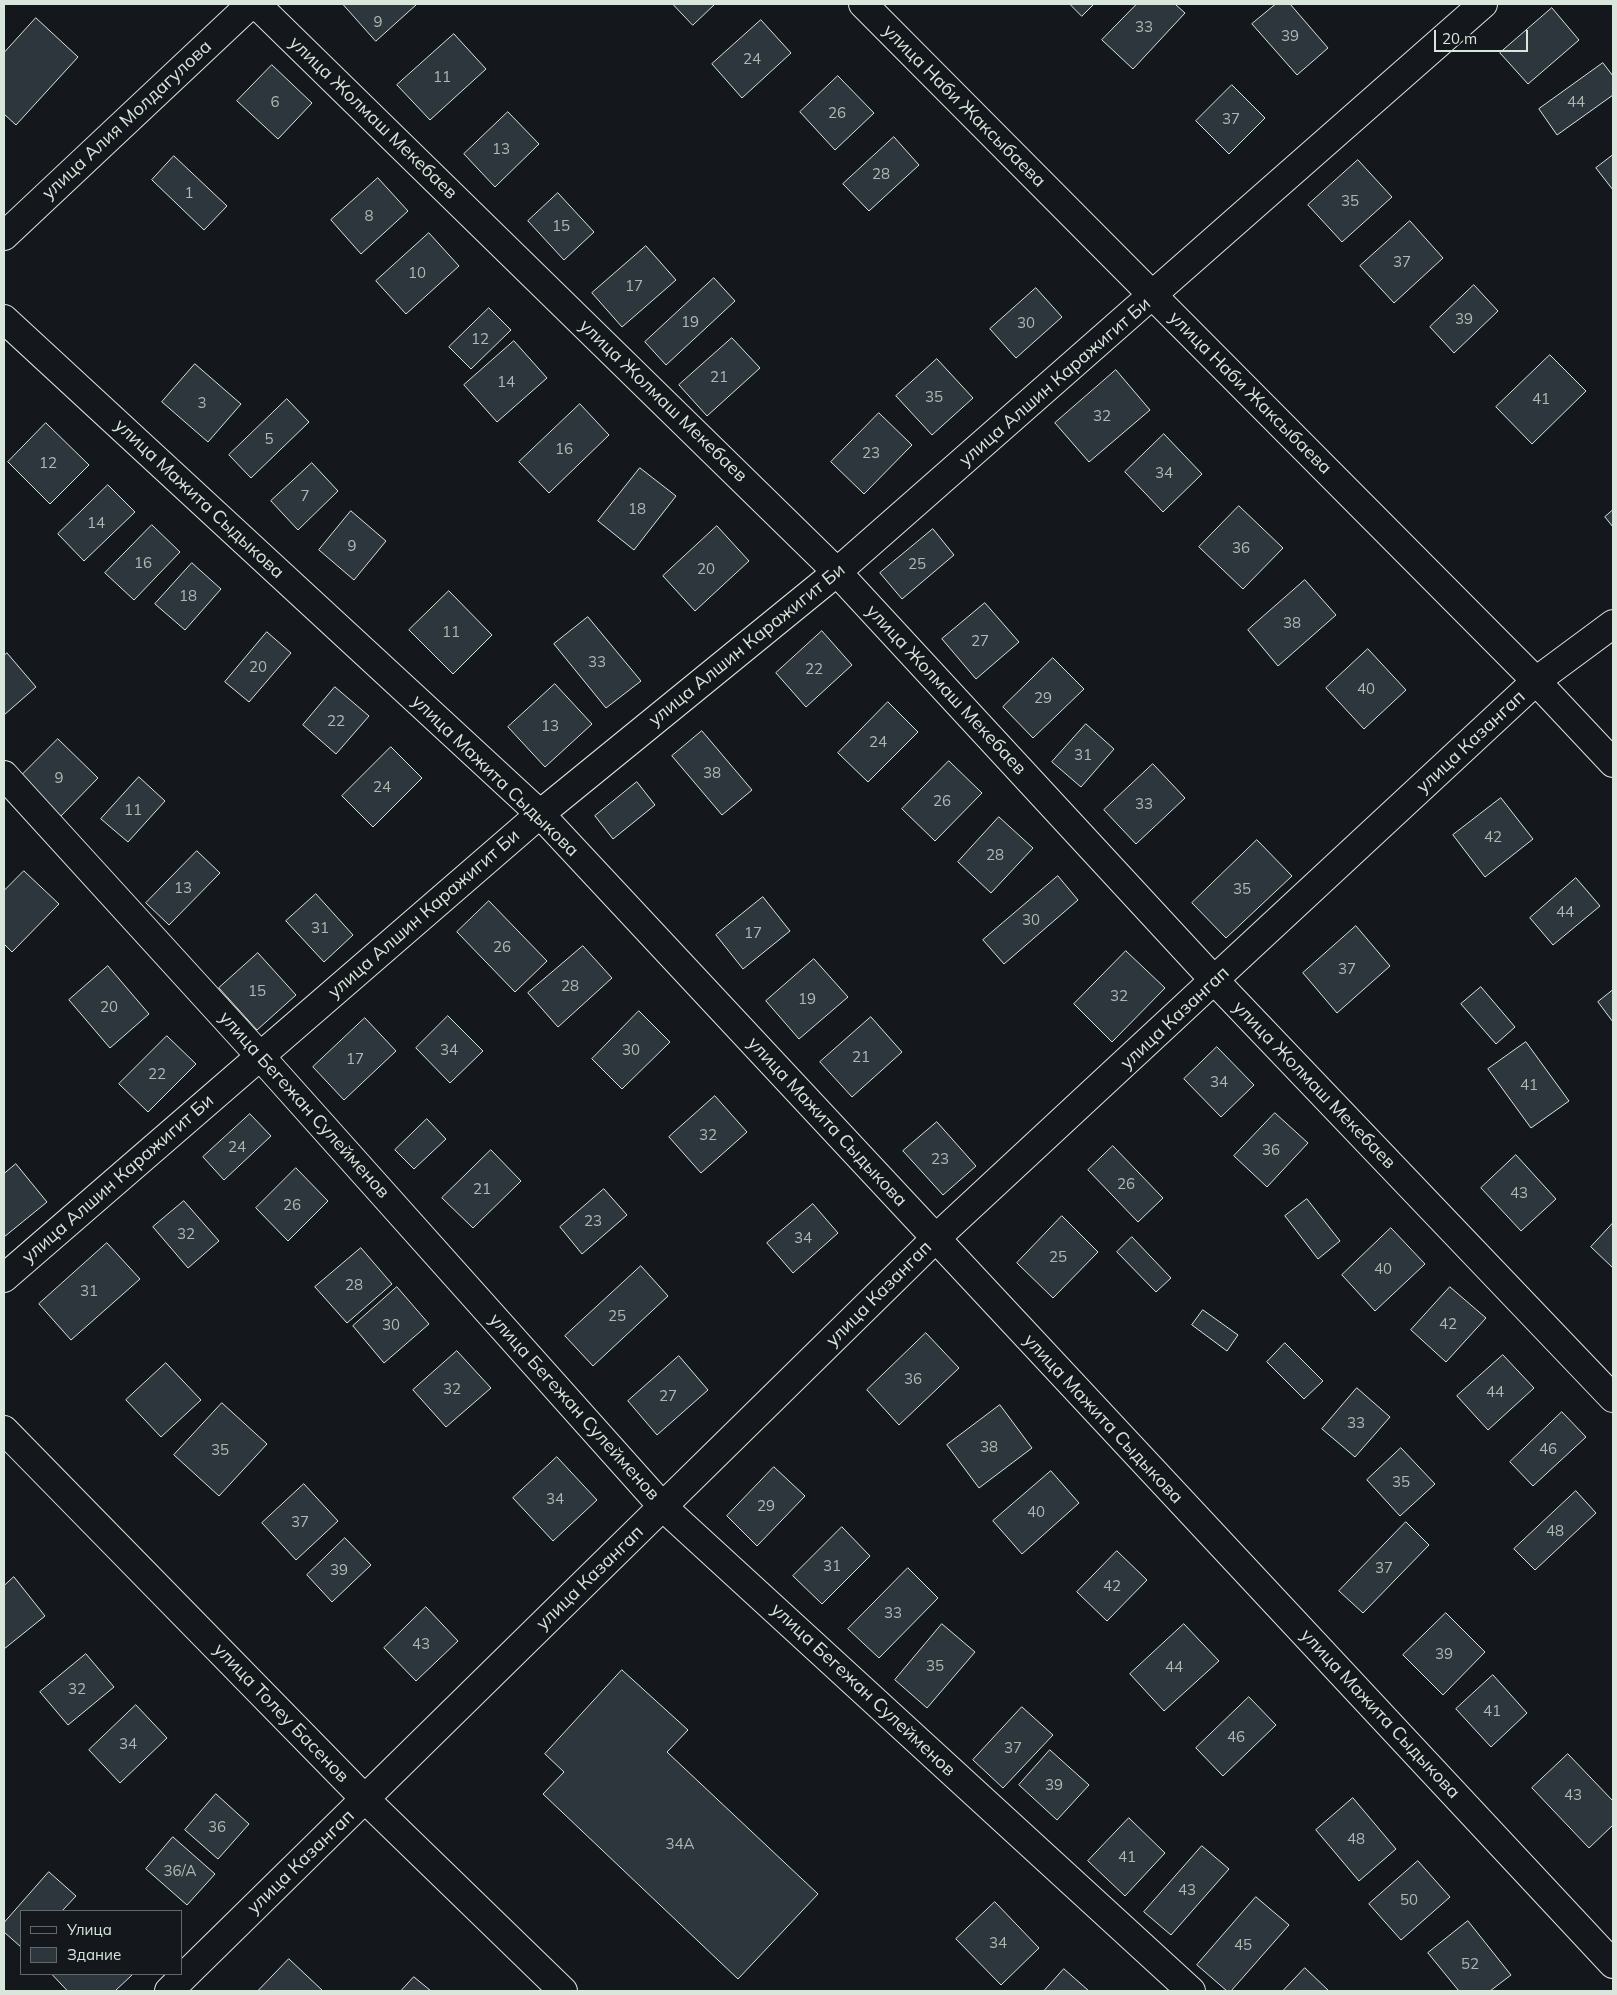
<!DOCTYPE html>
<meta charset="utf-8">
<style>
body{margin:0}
#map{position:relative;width:1617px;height:1995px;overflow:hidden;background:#14181c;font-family:Mulish,sans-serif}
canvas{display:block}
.frame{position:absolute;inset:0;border:5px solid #d8e6dc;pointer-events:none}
.legend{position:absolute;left:20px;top:1910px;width:162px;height:65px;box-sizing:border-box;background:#14181c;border:1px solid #626a69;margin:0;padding:6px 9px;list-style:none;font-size:15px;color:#d8e6dc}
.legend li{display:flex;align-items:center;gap:10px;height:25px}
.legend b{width:25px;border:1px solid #626a69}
.scale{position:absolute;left:1434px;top:30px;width:94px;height:22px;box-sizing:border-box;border:2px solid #d8e6dc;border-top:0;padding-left:6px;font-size:15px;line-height:18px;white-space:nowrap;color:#d8e6dc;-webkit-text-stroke:4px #14181c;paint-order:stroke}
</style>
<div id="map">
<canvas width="1617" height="1995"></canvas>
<div class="frame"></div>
<ul class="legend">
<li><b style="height:6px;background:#14181c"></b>Улица</li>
<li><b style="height:14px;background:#2c363c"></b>Здание</li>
</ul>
<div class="scale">20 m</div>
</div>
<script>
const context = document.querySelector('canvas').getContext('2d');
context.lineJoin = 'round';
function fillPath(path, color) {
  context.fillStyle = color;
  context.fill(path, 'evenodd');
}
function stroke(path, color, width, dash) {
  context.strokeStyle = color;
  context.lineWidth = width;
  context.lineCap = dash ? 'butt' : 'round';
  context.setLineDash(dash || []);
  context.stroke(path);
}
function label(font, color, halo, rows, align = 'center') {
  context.font = font + ' Mulish,sans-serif';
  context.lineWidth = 4;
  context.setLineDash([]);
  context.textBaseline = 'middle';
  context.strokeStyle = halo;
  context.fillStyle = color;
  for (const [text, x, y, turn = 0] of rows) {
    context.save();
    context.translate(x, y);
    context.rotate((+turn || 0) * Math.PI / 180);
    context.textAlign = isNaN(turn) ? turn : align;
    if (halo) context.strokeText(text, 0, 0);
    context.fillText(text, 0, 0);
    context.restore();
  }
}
const building = new Path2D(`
 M 343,4 L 417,4 L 376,41 Z
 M 673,4 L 715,4 L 693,25 Z
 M 1070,4 L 1094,4 L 1082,16 Z
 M 1137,4 L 1175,4 L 1185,13 L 1133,69 L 1102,40 Z
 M 1276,4 L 1290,4 L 1328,48 L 1297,75 L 1252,24 Z
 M 1552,8 L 1579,40 L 1528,84 L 1500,53 Z
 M 36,18 L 78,57 L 16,125 L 4,114 L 4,53 Z
 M 761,20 L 791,53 L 742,98 L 712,64 Z
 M 454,34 L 486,69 L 430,120 L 397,85 Z
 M 1603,63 L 1613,76 L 1613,95 L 1557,135 L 1539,109 Z
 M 272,65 L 312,103 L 278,139 L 237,101 Z
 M 838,76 L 874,113 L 835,150 L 800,112 Z
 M 1232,85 L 1265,118 L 1229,154 L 1196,121 Z
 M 508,112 L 539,144 L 495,187 L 464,154 Z
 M 894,137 L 919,165 L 869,211 L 843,184 Z
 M 1613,155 L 1613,190 L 1596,168 Z
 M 174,156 L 227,206 L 204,230 L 152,180 Z
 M 1358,160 L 1392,197 L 1342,242 L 1308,205 Z
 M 378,178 L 408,211 L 361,254 L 331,220 Z
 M 558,193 L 594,232 L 564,260 L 528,221 Z
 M 1410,221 L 1443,258 L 1394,303 L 1360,266 Z
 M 429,233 L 459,266 L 406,314 L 376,281 Z
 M 646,246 L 676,280 L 622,327 L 592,293 Z
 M 714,278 L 735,301 L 666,365 L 645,342 Z
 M 1474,285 L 1498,311 L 1454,353 L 1430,327 Z
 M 1036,288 L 1062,317 L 1016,358 L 990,329 Z
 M 489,308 L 511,330 L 471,369 L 449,347 Z
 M 732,338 L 760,368 L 707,416 L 679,385 Z
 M 514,341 L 547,378 L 497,422 L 464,385 Z
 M 1550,355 L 1586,391 L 1532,444 L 1496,407 Z
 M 937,359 L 973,398 L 932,435 L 896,396 Z
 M 195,364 L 241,404 L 208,442 L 162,402 Z
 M 1116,370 L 1150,410 L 1089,462 L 1055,423 Z
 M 287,399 L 309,422 L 251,478 L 229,455 Z
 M 580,404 L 609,435 L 549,493 L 519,462 Z
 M 879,413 L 912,445 L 864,494 L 831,462 Z
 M 46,423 L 89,465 L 50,504 L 8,462 Z
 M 1164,434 L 1202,474 L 1163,512 L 1125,472 Z
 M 312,463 L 338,491 L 298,530 L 271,501 Z
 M 640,468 L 676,496 L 634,550 L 598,521 Z
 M 108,485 L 135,512 L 84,561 L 58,534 Z
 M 1239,506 L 1283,548 L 1243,589 L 1199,547 Z
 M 1613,510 L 1613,527 L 1605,517 Z
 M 351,511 L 386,541 L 354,580 L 319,550 Z
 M 152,525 L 180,552 L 134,600 L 105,573 Z
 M 717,526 L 749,561 L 695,611 L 663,576 Z
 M 933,529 L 954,555 L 902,599 L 880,573 Z
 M 192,563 L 221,589 L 185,630 L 155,604 Z
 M 1305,580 L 1336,615 L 1278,666 L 1248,630 Z
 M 449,591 L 492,635 L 453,674 L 409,630 Z
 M 985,603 L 1019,642 L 976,679 L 942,639 Z
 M 588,617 L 641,681 L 606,708 L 554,644 Z
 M 822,631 L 852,665 L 806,707 L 776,673 Z
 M 267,632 L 291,653 L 249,702 L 225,682 Z
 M 1368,649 L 1406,690 L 1364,729 L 1326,688 Z
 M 7,653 L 36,687 L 4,715 L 4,656 Z
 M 1053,658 L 1084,689 L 1033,738 L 1003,707 Z
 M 555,684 L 592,724 L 545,767 L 508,727 Z
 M 335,687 L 369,716 L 336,754 L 303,725 Z
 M 888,702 L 918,732 L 868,782 L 838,753 Z
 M 1086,724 L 1114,749 L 1081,787 L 1052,762 Z
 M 702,731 L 752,790 L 722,815 L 672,756 Z
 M 58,739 L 98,778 L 60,817 L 19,778 Z
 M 391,747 L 422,778 L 373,827 L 342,796 Z
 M 949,761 L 982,793 L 935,841 L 902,809 Z
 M 1153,764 L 1185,798 L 1136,844 L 1104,810 Z
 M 139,777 L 165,801 L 128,842 L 101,819 Z
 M 637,782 L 655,805 L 613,839 L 595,816 Z
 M 1501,798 L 1533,839 L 1485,877 L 1453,835 Z
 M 999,817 L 1033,848 L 991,893 L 958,862 Z
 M 1257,840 L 1292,876 L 1226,938 L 1192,903 Z
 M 197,851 L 220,873 L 169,925 L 146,903 Z
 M 24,871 L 59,904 L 12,952 L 4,944 L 4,891 Z
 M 1058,876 L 1078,900 L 1004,964 L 983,940 Z
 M 1576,878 L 1600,906 L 1553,945 L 1530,918 Z
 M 316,894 L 353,935 L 324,962 L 286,921 Z
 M 763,897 L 790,931 L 743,969 L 716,935 Z
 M 489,901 L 547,961 L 515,992 L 457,932 Z
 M 1356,926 L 1390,966 L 1337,1013 L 1303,973 Z
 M 583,946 L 612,978 L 558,1027 L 528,993 Z
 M 1126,951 L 1165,988 L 1112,1042 L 1074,1004 Z
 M 258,953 L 296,995 L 257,1030 L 219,988 Z
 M 814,959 L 848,997 L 799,1039 L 766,1001 Z
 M 108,966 L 149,1014 L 110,1048 L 69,1000 Z
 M 1481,987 L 1515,1027 L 1496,1044 L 1461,1004 Z
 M 1613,990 L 1613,1022 L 1598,1002 Z
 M 639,1011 L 670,1042 L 622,1089 L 592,1059 Z
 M 448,1016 L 483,1051 L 450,1083 L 416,1048 Z
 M 871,1017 L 902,1052 L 852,1097 L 820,1062 Z
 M 365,1018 L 396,1051 L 344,1100 L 313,1067 Z
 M 167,1036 L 196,1064 L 148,1112 L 119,1084 Z
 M 1526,1042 L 1569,1101 L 1531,1128 L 1488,1069 Z
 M 1217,1047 L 1254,1085 L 1221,1117 L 1184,1079 Z
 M 715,1096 L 747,1132 L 701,1173 L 669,1137 Z
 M 1275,1113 L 1308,1143 L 1267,1187 L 1234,1156 Z
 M 250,1114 L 271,1136 L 224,1180 L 203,1157 Z
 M 427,1119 L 446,1139 L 414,1169 L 395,1150 Z
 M 937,1122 L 976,1166 L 943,1195 L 903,1151 Z
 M 1113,1146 L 1163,1198 L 1138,1222 L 1088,1170 Z
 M 491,1150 L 521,1181 L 473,1228 L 442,1198 Z
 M 1516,1155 L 1556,1199 L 1521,1231 L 1481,1188 Z
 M 16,1164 L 47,1202 L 4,1237 L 4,1174 Z
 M 296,1168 L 328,1201 L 288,1241 L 256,1208 Z
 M 604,1189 L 627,1215 L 582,1254 L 560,1227 Z
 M 1307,1199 L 1340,1241 L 1318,1259 L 1285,1216 Z
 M 184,1201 L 219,1241 L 188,1268 L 153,1227 Z
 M 813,1204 L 838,1233 L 793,1273 L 767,1243 Z
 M 1062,1216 L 1098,1252 L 1053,1298 L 1017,1263 Z
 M 1613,1223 L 1613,1268 L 1591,1247 Z
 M 1391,1228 L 1425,1264 L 1375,1311 L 1342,1275 Z
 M 1132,1237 L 1171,1278 L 1156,1292 L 1117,1252 Z
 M 107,1243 L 140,1279 L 71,1340 L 39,1304 Z
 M 361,1248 L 392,1284 L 347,1323 L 315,1287 Z
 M 641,1266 L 668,1296 L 593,1366 L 565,1336 Z
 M 397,1287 L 429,1324 L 384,1363 L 353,1326 Z
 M 1450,1287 L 1486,1318 L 1446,1362 L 1411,1330 Z
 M 1203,1310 L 1238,1335 L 1227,1351 L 1192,1325 Z
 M 926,1333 L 959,1368 L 899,1425 L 867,1390 Z
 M 1285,1343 L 1323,1381 L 1304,1399 L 1267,1362 Z
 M 457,1351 L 491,1388 L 446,1427 L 413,1390 Z
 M 1503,1355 L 1534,1388 L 1488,1430 L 1457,1396 Z
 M 679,1356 L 708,1390 L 657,1435 L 628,1401 Z
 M 166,1363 L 201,1400 L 161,1437 L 126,1400 Z
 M 1357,1388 L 1390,1417 L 1355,1457 L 1322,1429 Z
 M 222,1403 L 267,1444 L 219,1496 L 174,1455 Z
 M 1000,1405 L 1032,1448 L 979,1488 L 947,1445 Z
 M 1562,1412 L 1586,1437 L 1533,1486 L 1510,1462 Z
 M 1401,1448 L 1435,1484 L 1400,1516 L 1367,1480 Z
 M 557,1457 L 597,1500 L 553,1541 L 513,1498 Z
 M 774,1467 L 805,1496 L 757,1546 L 727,1516 Z
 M 1051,1471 L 1079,1503 L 1022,1554 L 993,1521 Z
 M 304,1484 L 338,1521 L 296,1560 L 262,1523 Z
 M 1576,1491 L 1596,1513 L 1535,1570 L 1514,1549 Z
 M 1406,1522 L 1429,1545 L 1363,1613 L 1339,1591 Z
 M 842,1527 L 870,1556 L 822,1604 L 793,1576 Z
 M 345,1538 L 371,1565 L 332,1602 L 307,1575 Z
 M 1117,1551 L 1147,1580 L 1107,1621 L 1077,1592 Z
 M 908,1568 L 938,1598 L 879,1658 L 848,1629 Z
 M 14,1577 L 45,1616 L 4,1649 L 4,1586 Z
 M 426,1607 L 458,1641 L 416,1681 L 384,1648 Z
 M 1446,1613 L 1485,1652 L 1443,1695 L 1403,1655 Z
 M 942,1624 L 975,1652 L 927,1708 L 895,1680 Z
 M 1184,1624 L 1219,1661 L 1164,1711 L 1130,1674 Z
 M 86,1654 L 114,1687 L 68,1725 L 40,1692 Z
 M 622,1670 L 688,1730 L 667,1752 L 818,1894 L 738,1979 L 543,1794 L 564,1772 L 545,1754 Z
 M 1493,1675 L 1527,1713 L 1491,1747 L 1456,1709 Z
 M 1249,1697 L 1276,1725 L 1223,1776 L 1196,1748 Z
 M 136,1705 L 167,1738 L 120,1783 L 89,1750 Z
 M 1022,1707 L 1053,1735 L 1003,1788 L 973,1760 Z
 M 1050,1750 L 1089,1785 L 1057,1820 L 1019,1785 Z
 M 1568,1754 L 1613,1801 L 1613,1825 L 1589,1848 L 1532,1788 Z
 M 216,1794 L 249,1824 L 218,1859 L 185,1830 Z
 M 1353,1798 L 1396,1849 L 1359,1881 L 1316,1830 Z
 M 1129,1818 L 1165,1853 L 1125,1896 L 1088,1861 Z
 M 173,1837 L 215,1874 L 187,1905 L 146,1869 Z
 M 1202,1846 L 1229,1869 L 1171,1935 L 1144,1912 Z
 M 1418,1861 L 1450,1897 L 1401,1940 L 1369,1904 Z
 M 49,1872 L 76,1896 L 62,1911 L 21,1911 L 21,1947 L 4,1932 L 4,1923 Z
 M 1256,1897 L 1289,1925 L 1231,1991 L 1227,1991 L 1197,1965 Z
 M 995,1902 L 1039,1948 L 1001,1985 L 956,1939 Z
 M 1468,1921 L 1511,1975 L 1490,1991 L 1459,1991 L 1428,1953 Z
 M 289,1959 L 323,1991 L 258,1991 Z
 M 1305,1968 L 1329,1991 L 1283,1991 Z
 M 1064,1969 L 1089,1991 L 1044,1991 Z
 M 52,1974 L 131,1974 L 132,1975 L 115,1991 L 68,1991 Z
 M 414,1977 L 431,1991 L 401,1991 Z`);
fillPath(building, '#2c363c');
stroke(building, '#d8e6dc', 1);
const street = new Path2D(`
 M 256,4 L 837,572 L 1215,981 L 1613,1398
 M 863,4 L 1536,681 L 1613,763
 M 4,236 L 251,4
 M 4,319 L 540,814 L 1613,1964
 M 4,775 L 260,1056 L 663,1507 L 1191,1991
 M 4,1278 L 540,814 L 837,572 L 1483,4
 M 4,1430 L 365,1799 L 563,1991
 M 169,1991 L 935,1239 L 1536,681 L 1613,624`);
stroke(street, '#d8e6dc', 30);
stroke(street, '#14181c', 28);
label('15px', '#adbab4', null, [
 ["9",378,22],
 ["33",1144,27],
 ["39",1290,36],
 ["24",752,59],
 ["11",442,77],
 ["6",275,102],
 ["44",1576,102],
 ["26",837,113],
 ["37",1231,119],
 ["13",501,149],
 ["28",881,174],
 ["1",189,193],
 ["35",1350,201],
 ["8",369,216],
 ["15",561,226],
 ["37",1402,262],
 ["10",417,273],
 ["17",634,286],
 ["39",1464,319],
 ["19",690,322],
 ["30",1026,323],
 ["12",480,339],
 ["21",719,377],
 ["14",506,382],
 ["35",934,397],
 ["41",1541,399],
 ["3",202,403],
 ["32",1102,416],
 ["5",269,439],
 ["16",564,449],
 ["23",871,453],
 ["12",48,463],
 ["34",1164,473],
 ["7",305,496],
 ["18",637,509],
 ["14",96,523],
 ["9",352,546],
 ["36",1241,548],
 ["16",143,563],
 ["25",917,564],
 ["20",706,569],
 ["18",188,596],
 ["38",1292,623],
 ["11",451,632],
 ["27",980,641],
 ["33",597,662],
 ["20",258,667],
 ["22",814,669],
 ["40",1366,689],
 ["29",1043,698],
 ["22",336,721],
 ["13",550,726],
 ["24",878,742],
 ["31",1083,755],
 ["38",712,773],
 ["9",59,778],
 ["24",382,787],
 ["26",942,801],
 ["33",1144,804],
 ["11",133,810],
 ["42",1493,837],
 ["28",995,855],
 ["13",183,888],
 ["35",1242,889],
 ["44",1565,912],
 ["30",1031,920],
 ["31",320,928],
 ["17",753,933],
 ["26",502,947],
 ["37",1347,969],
 ["28",570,986],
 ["15",257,991],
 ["32",1119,996],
 ["19",807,999],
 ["20",109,1007],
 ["34",449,1050],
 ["30",631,1050],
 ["21",861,1057],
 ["17",355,1059],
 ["22",157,1074],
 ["34",1219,1082],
 ["41",1529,1085],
 ["32",708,1135],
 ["24",237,1147],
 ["36",1271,1150],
 ["23",940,1159],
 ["26",1126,1184],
 ["21",482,1189],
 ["43",1519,1193],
 ["26",292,1205],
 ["23",593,1221],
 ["32",186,1234],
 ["34",803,1238],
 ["25",1058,1257],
 ["40",1383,1269],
 ["28",354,1285],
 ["31",89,1291],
 ["25",617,1316],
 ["42",1448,1324],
 ["30",391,1325],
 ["36",913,1379],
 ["32",452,1389],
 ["44",1495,1392],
 ["27",668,1396],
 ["33",1356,1423],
 ["38",989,1447],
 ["46",1548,1449],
 ["35",220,1450],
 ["35",1401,1482],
 ["34",555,1499],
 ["29",766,1506],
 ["40",1036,1512],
 ["37",300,1522],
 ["48",1555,1531],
 ["31",832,1566],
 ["37",1384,1568],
 ["39",339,1570],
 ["42",1112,1586],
 ["33",893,1613],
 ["43",421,1644],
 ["39",1444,1654],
 ["35",935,1666],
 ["44",1174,1667],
 ["32",77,1689],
 ["41",1492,1711],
 ["46",1236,1737],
 ["34",128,1744],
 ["37",1013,1748],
 ["39",1054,1785],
 ["43",1573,1795],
 ["36",217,1827],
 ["48",1356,1839],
 ["34А",680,1844],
 ["41",1127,1857],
 ["36/А",180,1871],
 ["43",1187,1890],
 ["50",1409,1900],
 ["34",998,1943],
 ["45",1243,1945],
 ["52",1470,1964]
]);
label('18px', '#d8e6dc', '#14181c', [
 ["улица Наби Жаксыбаева",964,106,45],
 ["улица Жолмаш Мекебаев",373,118,44],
 ["улица Алия Молдагулова",127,120,-43],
 ["улица Алшин Каражигит Би",1055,382,-41],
 ["улица Наби Жаксыбаева",1250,393,45],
 ["улица Жолмаш Мекебаев",663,401,44],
 ["улица Мажита Сыдыкова",199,499,43],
 ["улица Алшин Каражигит Би",747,645,-39],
 ["улица Жолмаш Мекебаев",946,690,47],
 ["улица Казангап",1471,742,-43],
 ["улица Мажита Сыдыкова",495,776,44],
 ["улица Алшин Каражигит Би",424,914,-41],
 ["улица Казангап",1175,1018,-43],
 ["улица Жолмаш Мекебаев",1314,1085,46],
 ["улица Бегежан Сулейменов",304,1105,48],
 ["улица Мажита Сыдыкова",827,1122,47],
 ["улица Алшин Каражигит Би",118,1179,-41],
 ["улица Казангап",879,1294,-45],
 ["улица Бегежан Сулейменов",574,1407,48],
 ["улица Мажита Сыдыкова",1103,1419,47],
 ["улица Казангап",590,1578,-44],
 ["улица Бегежан Сулейменов",863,1690,43],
 ["улица Толеу Басенов",281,1713,46],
 ["улица Мажита Сыдыкова",1380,1714,47],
 ["улица Казангап",301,1862,-44]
]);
</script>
